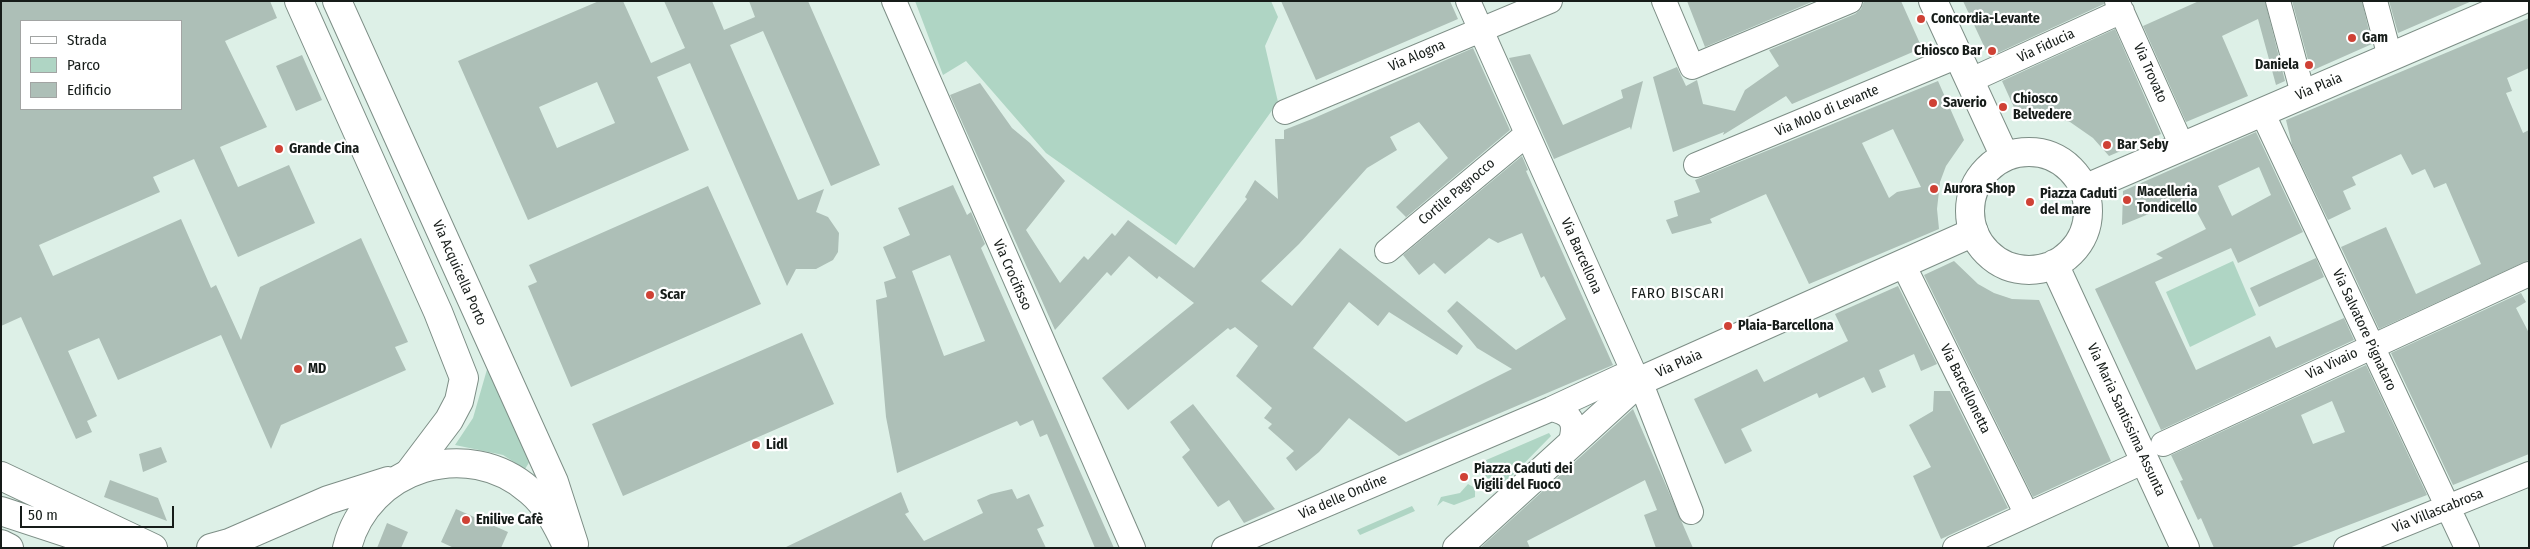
<!DOCTYPE html>
<meta charset="utf-8">
<style>
body{margin:0}
#map{position:relative;width:2530px;height:549px;overflow:hidden;background:#ddf0e7;font-family:"Fira Sans Condensed",sans-serif}
canvas{display:block}
.frame{position:absolute;inset:0;border:2px solid #161c19;pointer-events:none}
.legend{position:absolute;left:20px;top:20px;width:162px;height:90px;box-sizing:border-box;background:#fff;border:1px solid #a2a4a3;margin:0;padding:6px 9px;list-style:none;font-size:15px;color:#161c19}
.legend li{display:flex;align-items:center;gap:10px;height:25px}
.legend b{width:25px;border:1px solid #a2a4a3}
.scale{position:absolute;left:20px;top:506px;width:154px;height:22px;box-sizing:border-box;border:2px solid #161c19;border-top:0;padding-left:6px;font-size:15px;line-height:18px;white-space:nowrap;color:#161c19;-webkit-text-stroke:4px #fff;paint-order:stroke}
</style>
<div id="map">
<canvas width="2530" height="549"></canvas>
<div class="frame"></div>
<ul class="legend">
<li><b style="height:6px;background:#fff"></b>Strada</li>
<li><b style="height:14px;background:#afd5c4"></b>Parco</li>
<li><b style="height:14px;background:#adbfb7"></b>Edificio</li>
</ul>
<div class="scale">50 m</div>
</div>
<script>
const context = document.querySelector('canvas').getContext('2d');
context.lineJoin = 'round';
function fillPath(path, color) {
  context.fillStyle = color;
  context.fill(path, 'evenodd');
}
function stroke(path, color, width, dash) {
  context.strokeStyle = color;
  context.lineWidth = width;
  context.lineCap = dash ? 'butt' : 'round';
  context.setLineDash(dash || []);
  context.stroke(path);
}
function label(font, color, halo, rows, align = 'center') {
  context.font = font + ' "Fira Sans Condensed",sans-serif';
  context.lineWidth = 4.5;
  context.setLineDash([]);
  context.textBaseline = 'middle';
  context.strokeStyle = halo;
  context.fillStyle = color;
  for (const [text, x, y, turn = 0] of rows) {
    context.save();
    context.translate(x, y);
    context.rotate((+turn || 0) * Math.PI / 180);
    context.textAlign = isNaN(turn) ? turn : align;
    if (halo) context.strokeText(text, 0, 0);
    context.fillText(text, 0, 0);
    context.restore();
  }
}
fillPath(new Path2D(`
 M 915,1 L 1271,1 L 1278,17 L 1265,46 L 1278,102 L 1176,245 L 1046,153 L 966,61 L 943,75 Z
 M 2233,261 L 2256,315 L 2190,347 L 2166,292 Z
 M 488,366 L 530,461 L 525,469 L 503,455 L 455,445 L 473,418 Z
 M 1549,433 L 1551,436 L 1497,491 L 1477,464 Z
 M 1468,484 L 1475,488 L 1475,497 L 1454,505 L 1443,501 L 1437,506 L 1441,497 L 1460,493 Z
 M 1412,506 L 1415,511 L 1360,535 L 1357,530 Z`), '#afd5c4');
fillPath(new Path2D(`
 M 1,1 L 270,1 L 277,18 L 225,41 L 267,127 L 220,147 L 238,187 L 289,165 L 315,223 L 238,257 L 194,159 L 153,177 L 160,192 L 39,245 L 53,276 L 181,219 L 211,288 L 216,285 L 241,340 L 260,287 L 361,238 L 408,342 L 395,347 L 406,370 L 281,425 L 271,449 L 221,335 L 118,380 L 99,338 L 68,351 L 97,416 L 87,421 L 92,432 L 76,439 L 21,317 L 1,326 ZM 21,21 L 181,21 L 181,109 L 21,109 Z
 M 599,1 L 623,1 L 651,63 L 685,48 L 664,1 L 712,1 L 724,30 L 755,17 L 749,1 L 808,1 L 880,165 L 831,186 L 763,31 L 730,45 L 798,200 L 824,189 L 816,212 L 828,217 L 839,233 L 838,252 L 833,260 L 816,269 L 796,269 L 787,286 L 690,63 L 657,77 L 689,150 L 528,220 L 458,61 ZM 597,82 L 615,123 L 557,148 L 539,107 Z
 M 1281,1 L 1450,1 L 1458,19 L 1316,80 Z
 M 1687,1 L 1814,1 L 1705,47 Z
 M 1864,1 L 1901,1 L 1922,48 L 1792,104 L 1786,96 L 1723,135 L 1724,132 L 1673,152 L 1653,77 L 1677,67 L 1686,86 L 1697,80 L 1703,104 L 1735,111 L 1745,90 L 1779,66 L 1769,50 L 1855,14 L 1861,9 Z
 M 1963,1 L 2104,1 L 2104,4 L 1989,57 Z
 M 2199,1 L 2265,1 L 2285,81 L 2276,85 L 2258,19 L 2222,36 L 2248,96 L 2186,122 L 2143,26 Z
 M 2292,1 L 2362,1 L 2372,44 L 2311,71 Z
 M 2389,1 L 2472,1 L 2398,33 Z
 M 2529,18 L 2529,68 L 2507,78 L 2512,91 L 2506,93 L 2523,133 L 2529,130 L 2529,260 L 2379,329 L 2341,247 L 2386,227 L 2416,294 L 2481,264 L 2446,183 L 2434,188 L 2425,169 L 2412,175 L 2401,154 L 2352,177 L 2356,185 L 2343,191 L 2351,209 L 2328,220 L 2292,145 L 2286,120 Z
 M 2115,29 L 2161,134 L 2109,156 L 2093,138 L 2070,122 L 2048,115 L 2017,114 L 2002,81 Z
 M 1473,48 L 1510,130 L 1404,219 L 1406,217 L 1396,207 L 1448,158 L 1419,122 L 1390,137 L 1397,150 L 1367,168 L 1299,244 L 1261,281 L 1292,306 L 1340,248 L 1463,346 L 1457,355 L 1389,312 L 1378,326 L 1349,302 L 1313,348 L 1406,422 L 1512,369 L 1477,348 L 1447,311 L 1457,301 L 1516,350 L 1566,319 L 1544,276 L 1541,278 L 1522,233 L 1498,243 L 1489,238 L 1445,274 L 1434,263 L 1419,275 L 1403,255 L 1522,156 L 1528,170 L 1526,171 L 1613,365 L 1399,456 L 1349,418 L 1319,452 L 1296,471 L 1286,458 L 1294,451 L 1268,428 L 1272,424 L 1264,418 L 1272,408 L 1236,376 L 1258,346 L 1235,327 L 1230,330 L 1228,328 L 1128,410 L 1102,378 L 1194,303 L 1159,276 L 1157,279 L 1129,256 L 1111,276 L 1107,272 L 1055,330 L 950,95 L 980,83 L 1012,128 L 1030,143 L 1065,181 L 1026,230 L 1060,283 L 1084,256 L 1088,260 L 1112,233 L 1115,236 L 1128,220 L 1194,268 L 1247,199 L 1245,197 L 1255,180 L 1278,199 L 1275,139 L 1284,139 L 1284,130 L 1312,119 Z
 M 1530,54 L 1563,125 L 1623,98 L 1621,90 L 1643,81 L 1631,130 L 1630,127 L 1554,159 L 1509,58 Z
 M 302,55 L 322,100 L 296,111 L 276,66 Z
 M 1938,81 L 1964,140 L 1946,166 L 1940,182 L 1937,209 L 1939,229 L 1809,284 L 1766,194 L 1710,219 L 1712,223 L 1672,234 L 1666,220 L 1678,216 L 1674,201 L 1700,192 L 1695,180 ZM 1893,129 L 1921,187 L 1897,192 L 1889,198 L 1862,143 Z
 M 2256,132 L 2303,232 L 2238,263 L 2231,248 L 2155,282 L 2196,370 L 2270,336 L 2276,348 L 2344,318 L 2354,340 L 2161,430 L 2095,289 L 2163,258 L 2156,254 L 2206,229 L 2191,201 L 2180,206 L 2178,202 L 2122,225 L 2123,191 ZM 2259,167 L 2271,195 L 2232,216 L 2218,186 Z
 M 953,185 L 967,215 L 971,212 L 985,244 L 981,248 L 1114,548 L 1095,548 L 1047,434 L 1040,437 L 1033,420 L 1020,426 L 1017,421 L 897,473 L 886,417 L 876,300 L 887,297 L 884,282 L 896,278 L 883,247 L 910,235 L 898,208 ZM 950,255 L 985,341 L 944,356 L 912,271 Z
 M 708,186 L 761,304 L 571,387 L 528,286 L 537,282 L 529,265 Z
 M 2316,258 L 2324,277 L 2259,307 L 2250,288 Z
 M 1954,261 L 1978,284 L 1994,293 L 2012,299 L 2039,300 L 2111,461 L 2033,497 L 1924,275 Z
 M 1898,286 L 1937,364 L 1921,371 L 1914,354 L 1879,370 L 1886,387 L 1872,393 L 1864,377 L 1819,398 L 1817,393 L 1741,429 L 1752,451 L 1725,464 L 1694,399 L 1757,369 L 1764,382 L 1848,341 L 1835,314 Z
 M 2521,293 L 2526,302 L 2516,308 L 2529,333 L 2529,454 L 2453,485 L 2391,353 Z
 M 802,333 L 834,404 L 623,496 L 592,424 Z
 M 2366,365 L 2427,495 L 2289,548 L 2214,548 L 2201,518 L 2198,520 L 2180,481 L 2183,480 L 2171,455 ZM 2332,401 L 2345,432 L 2313,444 L 2301,415 Z
 M 1934,391 L 1950,391 L 2008,508 L 1941,539 L 1913,476 L 1931,467 L 1909,425 L 1933,411 Z
 M 1193,404 L 1275,509 L 1244,523 L 1229,500 L 1218,507 L 1182,457 L 1190,450 L 1170,422 Z
 M 1633,409 L 1693,548 L 1656,548 L 1644,515 L 1657,510 L 1645,480 L 1527,541 L 1530,548 L 1480,548 Z
 M 161,447 L 167,462 L 143,472 L 139,454 Z
 M 110,480 L 158,498 L 167,521 L 104,497 Z
 M 1012,489 L 1017,499 L 1029,494 L 1044,526 L 1037,529 L 1046,548 L 784,548 L 901,492 L 909,512 L 905,514 L 924,541 L 983,513 L 977,500 L 991,494 Z
 M 456,509 L 508,532 L 501,548 L 454,548 L 441,542 Z
 M 387,523 L 408,532 L 401,548 L 377,548 Z`), '#adbfb7');
const minor = new Path2D(`
 M 894,1 L 1133,548
 M 1468,1 L 1633,371 L 1640,381 L 1691,512
 M 1664,1 L 1692,67 L 1850,1
 M 2117,1 L 2182,146
 M 2278,1 L 2303,94
 M 2375,1 L 2390,57
 M 1969,81 L 2122,11
 M 1285,112 L 1550,1
 M 2262,112 L 2467,548
 M 1696,165 L 1958,56
 M 1387,251 L 1527,134
 M 1903,264 L 2027,515
 M 1551,409 C 1574,414 1576,424 1570,445
 M 2163,444 L 2529,274
 M 1224,548 L 1551,409 L 1633,371
 M 1955,548 L 2145,461
 M 2346,548 L 2529,474`);
const tertiary = new Path2D(`
 M 2084,189 L 2520,1
 M 1457,548 L 1640,381 L 1974,232`);
const secondary = new Path2D(`
 M 299,1 L 438,312 L 464,378 L 459,401 L 449,420 L 409,473
 M 337,1 L 554,482 L 574,544
 M 1933,1 L 2005,157
 M1970 211a59 59 0 1 1 118 0a59 59 0 1 1-118 0Z
 M 2054,264 L 2185,548`);
const primary = new Path2D(`
 M 1,476 L 153,548
 M 1,511 L 92,541 L 122,545
 M 1,544 L 9,548
 M 211,548 L 229,543 L 328,500 L 388,481
 M 347,548 C 367,467 468,436 530,491 C 548,506 558,527 568,548`);
stroke(minor, '#7d8e86', 26);
stroke(tertiary, '#7d8e86', 30);
stroke(secondary, '#7d8e86', 30);
stroke(primary, '#7d8e86', 30);
stroke(minor, '#fff', 24);
stroke(tertiary, '#fff', 28);
stroke(secondary, '#fff', 28);
stroke(primary, '#fff', 28);
for (const [x, y, r, color] of [
 [1921,19,5,"#cf4135"],
 [2352,38,5,"#cf4135"],
 [1992,51,5,"#cf4135"],
 [2309,65,5,"#cf4135"],
 [1933,103,5,"#cf4135"],
 [2003,107,5,"#cf4135"],
 [2107,145,5,"#cf4135"],
 [279,149,5,"#cf4135"],
 [1934,189,5,"#cf4135"],
 [2127,200,5,"#cf4135"],
 [2030,202,5,"#cf4135"],
 [650,295,5,"#cf4135"],
 [1728,326,5,"#cf4135"],
 [298,369,5,"#cf4135"],
 [756,445,5,"#cf4135"],
 [1464,477,5,"#cf4135"],
 [466,520,5,"#cf4135"]
]) {
  const dot = new Path2D();
  dot.arc(x, y, r, 0, 2 * Math.PI);
  context.fillStyle = color;
  context.fill(dot);
  stroke(dot, '#fff', 2);
}
label('bold 14px', '#161c19', '#fff', [
 ["Concordia-Levante",1931,19],
 ["Gam",2362,38],
 ["Chiosco Bar",1982,51,"right"],
 ["Daniela",2299,65,"right"],
 ["Chiosco",2013,99],
 ["Belvedere",2013,115],
 ["Saverio",1943,103],
 ["Bar Seby",2117,145],
 ["Grande Cina",289,149],
 ["Aurora Shop",1944,189],
 ["Macelleria",2137,192],
 ["Tondicello",2137,208],
 ["Piazza Caduti",2040,194],
 ["del mare",2040,210],
 ["Scar",660,295],
 ["Plaia-Barcellona",1738,326],
 ["MD",308,369],
 ["Lidl",766,445],
 ["Piazza Caduti dei",1474,469],
 ["Vigili del Fuoco",1474,485],
 ["Enilive Cafè",476,520]
], 'left');
label('14px', '#161c19', '#fff', [
 ["Via Fiducia",2046,46,-25],
 ["Via Alogna",1417,56,-23],
 ["Via Trovato",2150,73,66],
 ["Via Plaia",2319,87,-23],
 ["Via Molo di Levante",1827,111,-23],
 ["Cortile Pagnocco",1457,192,-40],
 ["Via Barcellona",1581,256,66],
 ["Via Acquicella Porto",459,273,66],
 ["Via Crocifisso",1012,275,66],
 ["Via Salvatore Pignataro",2364,330,65],
 ["Via Plaia",1679,364,-24],
 ["Via Vivaio",2332,364,-25],
 ["Via Barcellonetta",1965,389,64],
 ["Via Maria Santissima Assunta",2126,420,65],
 ["Via delle Ondine",1343,497,-23],
 ["Via Villascabrosa",2438,511,-22]
]);
context.letterSpacing = '1px';
label('15px', '#161c19', '#fff', [
 ["FARO BISCARI",1678,294]
]);
context.letterSpacing = '0px';
</script>
